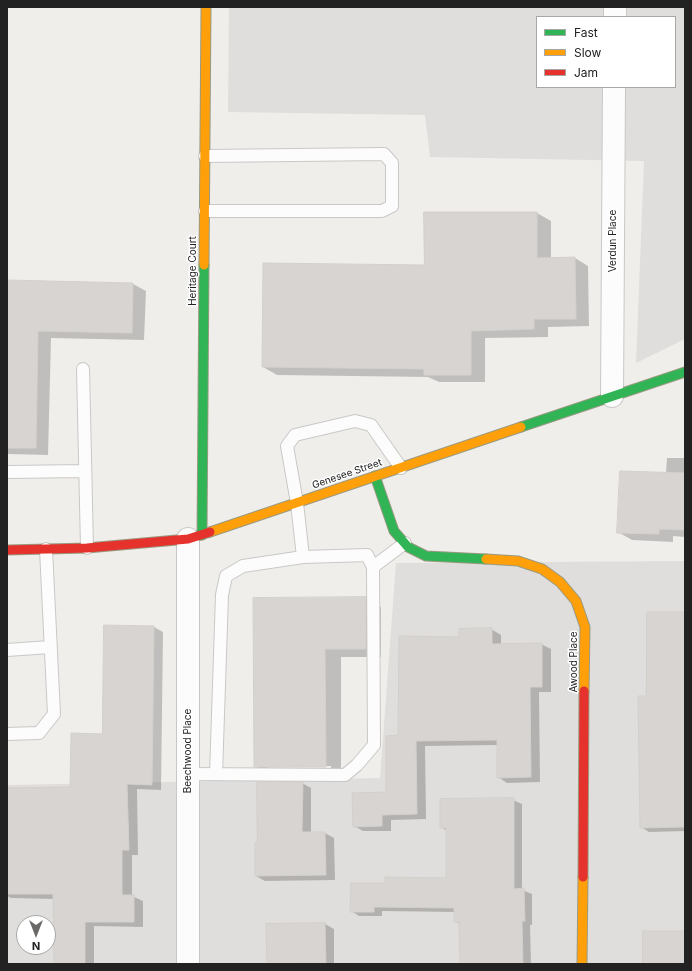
<!DOCTYPE html>
<style>
body{margin:0}
#map{position:relative;width:692px;height:971px;overflow:hidden;background:#f0eeeb;font-family:Inter,sans-serif}
canvas{display:block}
.frame{position:absolute;inset:0;border:8px solid #222;pointer-events:none}
.legend{position:absolute;left:536px;top:16px;width:140px;height:72px;box-sizing:border-box;background:#fff;border:1px solid #a7a7a7;margin:0;padding:5px 7px;list-style:none;font-size:12px;color:#222}
.legend li{display:flex;align-items:center;gap:8px;height:20px}
.legend b{width:20px;border:1px solid #a7a7a7}
.north{position:absolute;left:16px;top:915px;width:40px;height:40px;box-sizing:border-box;background:#fff;border:1px solid #a7a7a7;border-radius:50%;rotate:180deg;font-size:11px;font-weight:700;line-height:16px;text-align:center;color:#222}
.north::after{content:'';display:block;margin:auto;width:14px;height:18px;background:#6a6968;clip-path:polygon(50% 0,100% 100%,50% 72%,0 100%)}
</style>
<div id="map">
<canvas width="692" height="971"></canvas>
<div class="frame"></div>
<ul class="legend">
<li><b style="height:5px;background:#30b455"></b>Fast</li>
<li><b style="height:5px;background:#ff9f0a"></b>Slow</li>
<li><b style="height:5px;background:#e5322d"></b>Jam</li>
</ul>
<div class="north">N</div>
</div>
<script>
const context = document.querySelector('canvas').getContext('2d');
context.lineJoin = 'round';
function fillPath(path, color) {
  context.fillStyle = color;
  context.fill(path, 'evenodd');
}
function stroke(path, color, width, dash) {
  context.strokeStyle = color;
  context.lineWidth = width;
  context.lineCap = dash ? 'butt' : 'round';
  context.setLineDash(dash || []);
  context.stroke(path);
}
function label(font, color, halo, rows, align = 'center') {
  context.font = font + ' Inter,sans-serif';
  context.lineWidth = 3;
  context.setLineDash([]);
  context.textBaseline = 'middle';
  context.strokeStyle = halo;
  context.fillStyle = color;
  for (const [text, x, y, turn = 0] of rows) {
    context.save();
    context.translate(x, y);
    context.rotate((+turn || 0) * Math.PI / 180);
    context.textAlign = isNaN(turn) ? turn : align;
    if (halo) context.strokeText(text, 0, 0);
    context.fillText(text, 0, 0);
    context.restore();
  }
}
fillPath(new Path2D(`
 M 229,7 L 685,7 L 685,339 L 636,363 L 644,161 L 430,157 L 425,115 L 228,112 ZM 537,17 L 675,17 L 675,87 L 537,87 Z
 M 685,561 L 685,964 L 7,964 L 7,785 L 380,778 L 396,563 ZM 24,923 L 48,923 L 48,947 L 24,947 Z`), '#dfdedc');
fillPath(new Path2D(`
 M 537,213 L 551,221 L 551,258 L 575,258 L 588,266 L 589,326 L 548,327 L 548,337 L 485,338 L 485,382 L 439,382 L 428,377 L 277,375 L 263,367 L 425,266 Z
 M 7,281 L 133,284 L 146,291 L 144,340 L 51,338 L 48,455 L 8,454 L 8,466 Z
 M 667,458 L 685,458 L 685,537 L 673,536 L 673,542 L 632,540 L 618,532 L 666,473 Z
 M 365,598 L 381,607 L 381,657 L 341,657 L 341,776 L 271,775 L 255,766 L 254,599 ZM 269,766 L 331,766 L 331,768 L 269,768 Z
 M 685,613 L 685,831 L 649,832 L 641,827 L 647,697 Z
 M 154,627 L 163,632 L 161,790 L 137,789 L 138,855 L 132,855 L 132,896 L 143,901 L 143,927 L 94,926 L 94,964 L 55,964 L 54,899 L 11,898 L 7,896 L 7,789 L 71,788 L 103,735 Z
 M 491,629 L 501,635 L 501,645 L 541,644 L 551,649 L 551,692 L 539,692 L 540,782 L 507,783 L 498,777 L 498,745 L 425,746 L 426,819 L 391,820 L 391,831 L 363,831 L 354,826 L 387,793 L 399,736 L 460,638 Z
 M 302,783 L 311,788 L 311,833 L 325,833 L 334,838 L 335,880 L 265,881 L 256,876 L 258,844 Z
 M 513,800 L 522,804 L 522,890 L 532,894 L 532,925 L 530,925 L 531,964 L 461,964 L 460,924 L 455,921 L 455,912 L 382,911 L 382,916 L 359,916 L 351,911 L 386,884 L 447,879 L 447,831 L 441,827 Z
 M 325,924 L 334,929 L 334,964 L 268,964 Z`), '#0003');
const building = new Path2D(`
 M 424,212 L 537,212 L 537,258 L 575,257 L 576,319 L 534,319 L 534,329 L 471,331 L 471,375 L 424,375 L 424,369 L 262,367 L 263,263 L 424,265 Z
 M 7,280 L 133,283 L 132,333 L 38,331 L 36,448 L 7,448 Z
 M 620,471 L 685,473 L 685,530 L 659,529 L 659,534 L 617,533 Z
 M 366,597 L 366,649 L 325,649 L 326,767 L 254,767 L 253,598 Z
 M 647,612 L 685,612 L 685,827 L 640,828 L 638,696 L 646,696 Z
 M 104,625 L 154,626 L 152,785 L 127,784 L 129,850 L 122,850 L 122,895 L 134,895 L 134,922 L 85,922 L 85,964 L 54,964 L 53,894 L 7,894 L 7,788 L 70,787 L 71,733 L 102,734 Z
 M 492,628 L 492,644 L 542,643 L 542,687 L 530,687 L 531,777 L 497,778 L 497,740 L 416,741 L 417,814 L 382,815 L 382,826 L 353,827 L 352,793 L 386,792 L 386,736 L 398,735 L 399,636 L 459,637 L 459,629 Z
 M 257,782 L 303,782 L 302,832 L 325,832 L 326,875 L 255,876 L 255,843 L 257,843 Z
 M 514,798 L 514,889 L 524,888 L 525,921 L 522,921 L 523,964 L 460,964 L 459,922 L 454,922 L 454,908 L 374,907 L 374,912 L 350,912 L 351,883 L 385,883 L 385,877 L 446,878 L 446,828 L 440,828 L 440,799 Z
 M 325,923 L 326,963 L 267,964 L 266,924 Z
 M 643,931 L 685,931 L 685,964 L 643,964 Z`);
fillPath(building, '#d7d4d2');
stroke(building, '#d3d0cc', 1);
const lane = new Path2D(`
 M 205,211 L 382,211 L 392,206 L 392,163 L 384,154 L 205,156
 M 83,369 L 87,548
 M 7,472 L 85,471
 M 303,557 L 367,555 L 373,567
 M 7,650 L 50,647
 M 7,734 L 39,733 L 54,714 L 46,549
 M 188,774 L 345,775 L 357,765 L 374,745 L 373,567 L 405,543
 M 216,774 L 222,595 L 226,576 L 243,566 L 303,557 L 297,503 L 287,446 L 295,435 L 355,421 L 371,425 L 401,468`);
const street = new Path2D(`
 M 615,17 L 615,7
 M 612,396 L 614,87
 M 188,964 L 188,539`);
const fast = new Path2D(`
 M 521,427 L 685,372
 M 375,476 L 394,531 L 408,547 L 426,556 L 486,559
 M 202,535 L 204,265`);
const slow = new Path2D(`
 M 204,265 L 206,7
 M 210,532 L 521,427
 M 486,559 L 518,561 L 542,569 L 560,582 L 576,601 L 585,627 L 584,691
 M 582,964 L 583,877`);
const jam = new Path2D(`
 M 7,550 L 87,548 L 188,539 L 210,532
 M 583,877 L 584,691`);
stroke(lane, '#c9c8c7', 14);
stroke(street, '#c9c8c7', 24);
stroke(fast, '#999a82', 11);
stroke(slow, '#999a82', 11);
stroke(jam, '#999a82', 11);
stroke(lane, '#fdfcfc', 12);
stroke(street, '#fdfcfc', 22);
stroke(fast, '#30b455', 9);
stroke(slow, '#ff9f0a', 9);
stroke(jam, '#e5322d', 9);
label('10px', '#222', '#fff', [
 ["Verdun Place",613,241,-90],
 ["Heritage Court",193,271,-90],
 ["Genesee Street",347,474,-19],
 ["Awood Place",574,662,-90],
 ["Beechwood Place",188,751,-90]
]);
</script>
